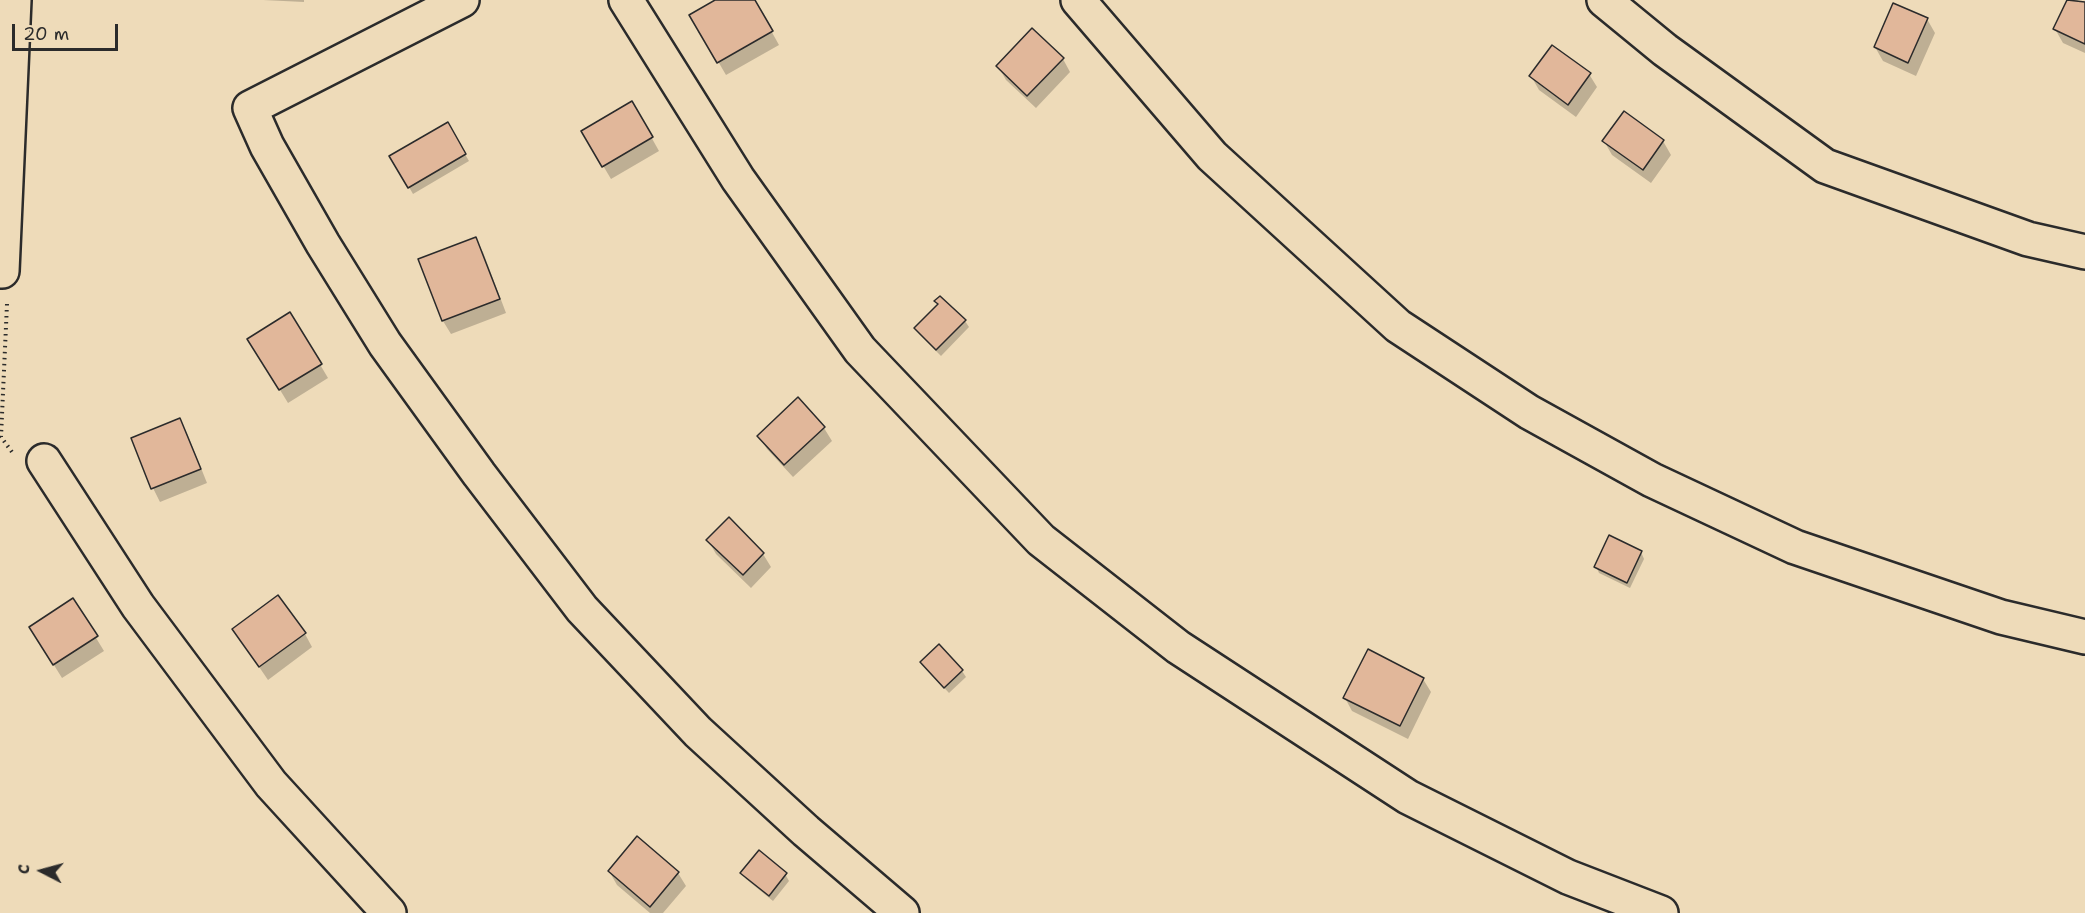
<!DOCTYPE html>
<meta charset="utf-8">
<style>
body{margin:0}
#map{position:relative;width:2085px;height:913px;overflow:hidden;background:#eedbb9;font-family:"Shantell Sans",sans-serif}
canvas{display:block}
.north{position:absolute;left:12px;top:841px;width:60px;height:60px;-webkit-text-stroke:4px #eedbb9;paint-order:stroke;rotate:276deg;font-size:16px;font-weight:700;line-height:24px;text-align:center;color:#2b2b2b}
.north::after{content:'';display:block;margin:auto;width:21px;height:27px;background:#2b2b2b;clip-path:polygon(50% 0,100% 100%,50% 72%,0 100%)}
.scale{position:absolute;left:12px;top:24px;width:106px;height:27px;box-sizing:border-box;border:3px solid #2b2b2b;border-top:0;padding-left:8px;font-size:18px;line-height:21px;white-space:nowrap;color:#2b2b2b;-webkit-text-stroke:4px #eedbb9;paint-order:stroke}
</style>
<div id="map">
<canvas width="2085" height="913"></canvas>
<div class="north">С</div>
<div class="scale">20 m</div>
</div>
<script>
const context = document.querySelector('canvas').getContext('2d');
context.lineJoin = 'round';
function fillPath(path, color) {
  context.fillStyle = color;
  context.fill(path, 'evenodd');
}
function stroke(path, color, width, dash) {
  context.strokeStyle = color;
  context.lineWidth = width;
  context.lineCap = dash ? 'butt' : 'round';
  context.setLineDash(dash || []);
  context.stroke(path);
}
fillPath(new Path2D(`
 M 263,0 L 304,0 L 304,2 Z
 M 718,0 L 754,0 L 779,45 L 726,75 L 691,15 Z
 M 2068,0 L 2077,0 L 2085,4 L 2085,53 L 2063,43 L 2055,29 Z
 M 1894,5 L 1927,19 L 1935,33 L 1916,76 L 1883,61 L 1875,47 Z
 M 1063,59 L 1070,72 L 1036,108 L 1006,80 L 998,66 Z
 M 1589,74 L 1597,87 L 1576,117 L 1539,90 L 1531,76 Z
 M 632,103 L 659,151 L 611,179 L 583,132 Z
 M 447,124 L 469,161 L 413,194 L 391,156 Z
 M 1604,141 L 1663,141 L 1671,155 L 1651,183 L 1612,155 Z
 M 475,239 L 483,252 L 506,313 L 451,334 L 443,321 Z
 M 944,300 L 965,321 L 969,327 L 941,356 L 919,334 L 916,328 L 939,305 L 936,301 Z
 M 290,314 L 328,378 L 288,403 L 249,339 Z
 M 180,420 L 187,433 L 207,483 L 160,502 L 153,488 L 133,439 Z
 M 824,428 L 832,441 L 793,477 L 767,449 L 759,436 Z
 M 708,540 L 763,554 L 771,567 L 751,588 L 716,554 Z
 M 1641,552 L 1644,559 L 1630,588 L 1599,573 L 1596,566 Z
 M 73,600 L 104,651 L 62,678 L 39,641 Z
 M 234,630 L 305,634 L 312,647 L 268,680 Z
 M 921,663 L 962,671 L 966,677 L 949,693 Z
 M 1423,679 L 1431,692 L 1408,739 L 1352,711 L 1345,698 Z
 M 609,871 L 678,873 L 686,886 L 663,913 L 650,913 L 617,885 Z
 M 742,873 L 785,874 L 789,881 L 773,901 L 746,879 Z`), '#0003');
const building = new Path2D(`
 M 715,0 L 755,0 L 773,31 L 717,63 L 689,15 Z
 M 2067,0 L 2085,2 L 2085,44 L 2053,29 Z
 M 1893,3 L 1928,18 L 1908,63 L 1874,47 Z
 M 1032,28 L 1064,58 L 1027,96 L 996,66 Z
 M 1552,45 L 1591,73 L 1568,105 L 1529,76 Z
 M 632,101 L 653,137 L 602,167 L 581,131 Z
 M 1624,111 L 1664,140 L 1643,170 L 1602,141 Z
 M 448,122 L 466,154 L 408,188 L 389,156 Z
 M 476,237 L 500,299 L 442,321 L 418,259 Z
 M 940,296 L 966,320 L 936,350 L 914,328 L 938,304 L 934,301 Z
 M 290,312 L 322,364 L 279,390 L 247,339 Z
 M 798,397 L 825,427 L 784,465 L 757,436 Z
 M 180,418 L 201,469 L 151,489 L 131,438 Z
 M 729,517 L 764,553 L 743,575 L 706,540 Z
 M 1609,535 L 1642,551 L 1627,583 L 1594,567 Z
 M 278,595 L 306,633 L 259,667 L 232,629 Z
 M 73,598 L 98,636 L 53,665 L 29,627 Z
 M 939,644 L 963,670 L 944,688 L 920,662 Z
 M 1368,649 L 1424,678 L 1400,726 L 1343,698 Z
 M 637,836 L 679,872 L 650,907 L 608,871 Z
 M 759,850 L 787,873 L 769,896 L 740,873 Z`);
fillPath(building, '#e1b79a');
stroke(building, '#2b2b2b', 1.5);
const minor = new Path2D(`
 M 462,0 L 250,108 L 267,146 L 323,244 L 385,344 L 479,474 L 582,609 L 698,732 L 806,831 L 902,913
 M 626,0 L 738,179 L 860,350 L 1041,540 L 1178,647 L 1408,797 L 1568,877 L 1661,913
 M 1078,0 L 1212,156 L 1398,326 L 1529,412 L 1652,480 L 1795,547 L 2001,617 L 2085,637
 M 1604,0 L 1665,50 L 1825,166 L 2028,239 L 2085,252
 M 0,271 L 2,271 L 14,0
 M 44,461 L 138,606 L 271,784 L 389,913`);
stroke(minor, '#2b2b2b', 38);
stroke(new Path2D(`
 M 7,304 L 1,437 L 12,452`), '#2b2b2b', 4, [1.5, 4.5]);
stroke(minor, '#eedbb9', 33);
</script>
